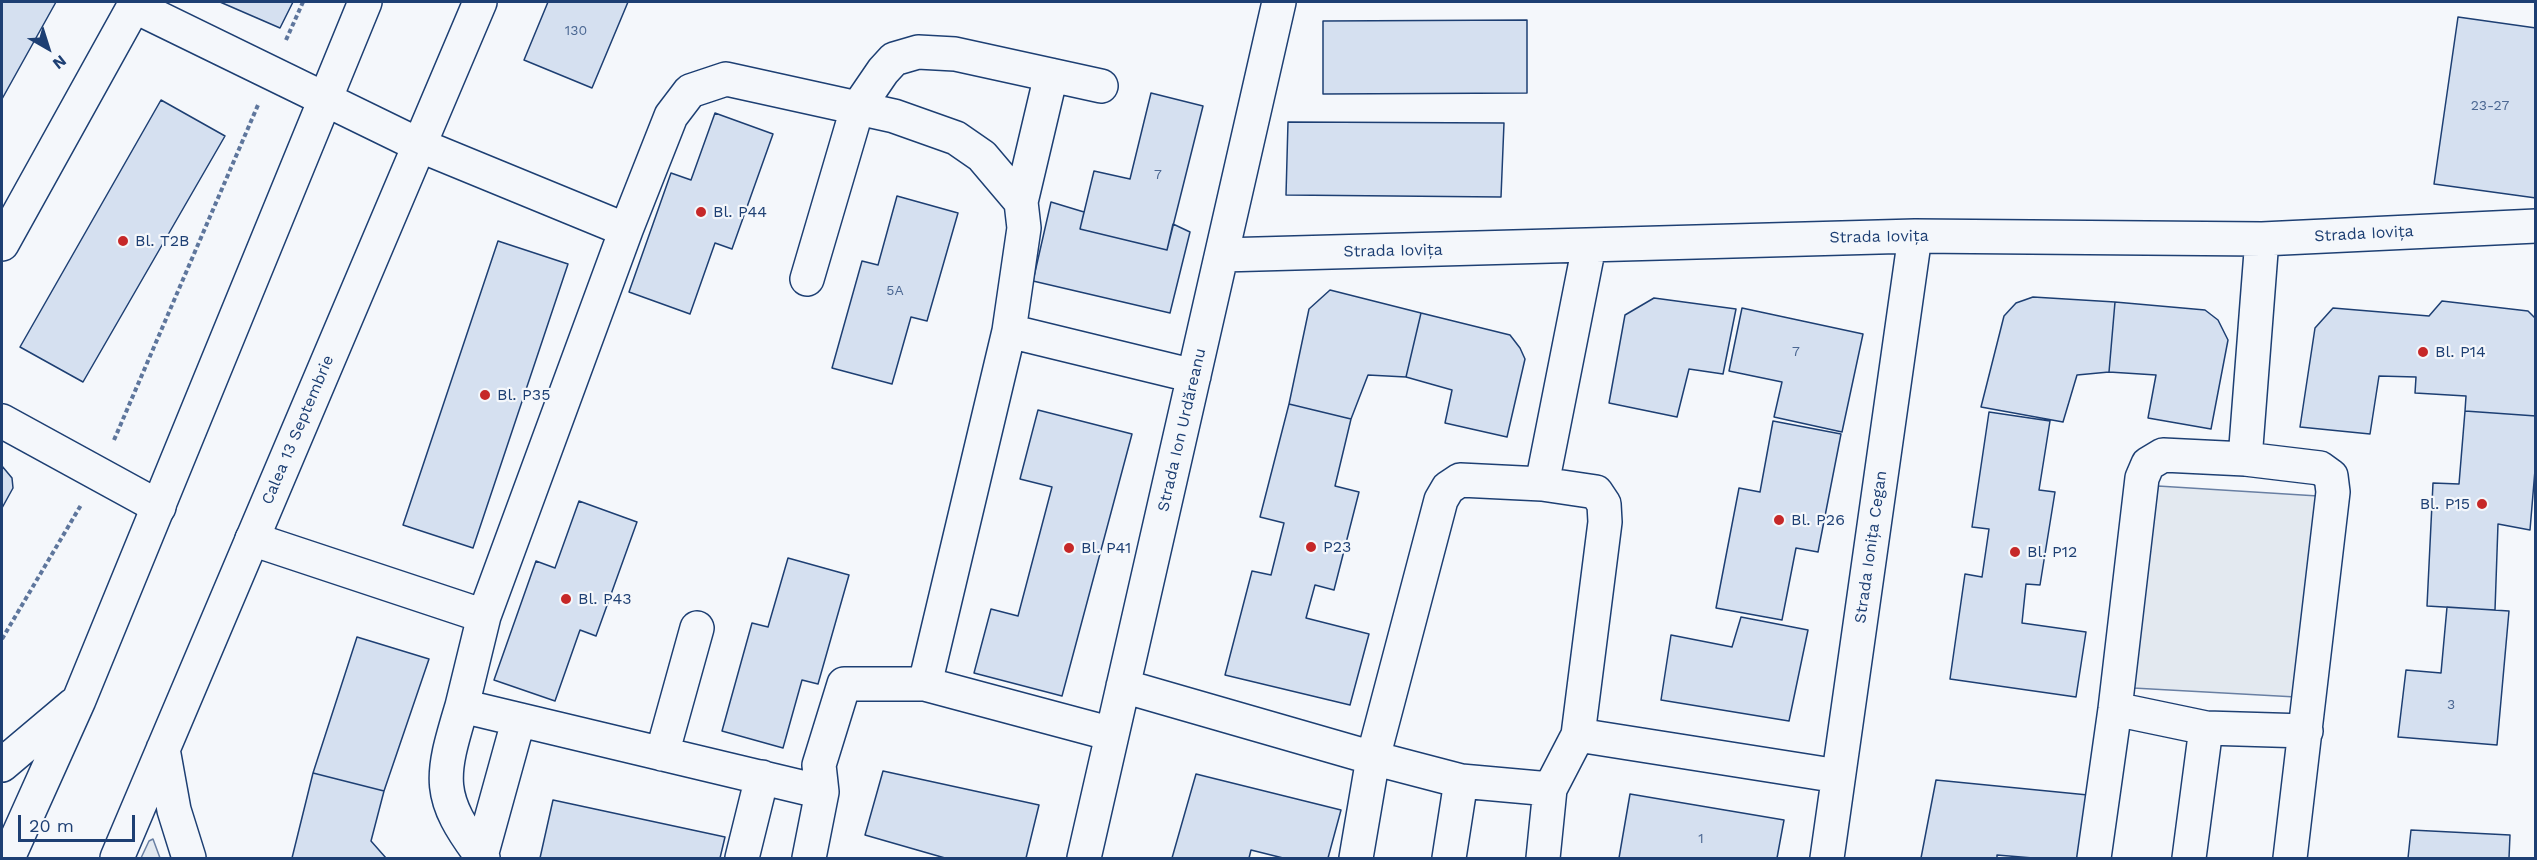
<!DOCTYPE html>
<meta charset="utf-8">
<style>
body{margin:0}
#map{position:relative;width:2537px;height:860px;overflow:hidden;background:#f4f7fb;font-family:"Work Sans",sans-serif}
canvas{display:block}
.frame{position:absolute;inset:0;border:3px solid #1d3f73;pointer-events:none}
.north{position:absolute;left:18px;top:18px;width:60px;height:60px;-webkit-text-stroke:4px #f4f7fb;paint-order:stroke;rotate:141deg;font-size:16px;font-weight:700;line-height:24px;text-align:center;color:#1d3f73}
.north::after{content:'';display:block;margin:auto;width:21px;height:27px;background:#1d3f73;clip-path:polygon(50% 0,100% 100%,50% 72%,0 100%)}
.scale{position:absolute;left:18px;top:815px;width:117px;height:27px;box-sizing:border-box;border:3px solid #1d3f73;border-top:0;padding-left:8px;font-size:18px;line-height:21px;white-space:nowrap;color:#1d3f73;-webkit-text-stroke:4px #f4f7fb;paint-order:stroke}
</style>
<div id="map">
<canvas width="2537" height="860"></canvas>
<div class="frame"></div>
<div class="north">N</div>
<div class="scale">20 m</div>
</div>
<script>
const context = document.querySelector('canvas').getContext('2d');
context.lineJoin = 'round';
function fillPath(path, color) {
  context.fillStyle = color;
  context.fill(path, 'evenodd');
}
function stroke(path, color, width, dash) {
  context.strokeStyle = color;
  context.lineWidth = width;
  context.lineCap = dash ? 'butt' : 'round';
  context.setLineDash(dash || []);
  context.stroke(path);
}
function label(font, color, halo, rows, align = 'center') {
  context.font = font + ' "Work Sans",sans-serif';
  context.lineWidth = 4.5;
  context.setLineDash([]);
  context.textBaseline = 'middle';
  context.strokeStyle = halo;
  context.fillStyle = color;
  for (const [text, x, y, turn = 0] of rows) {
    context.save();
    context.translate(x, y);
    context.rotate((+turn || 0) * Math.PI / 180);
    context.textAlign = isNaN(turn) ? turn : align;
    if (halo) context.strokeText(text, 0, 0);
    context.fillText(text, 0, 0);
    context.restore();
  }
}
const green = new Path2D(`
 M 2158,486 L 2318,496 L 2296,697 L 2133,688 Z
 M 153,839 L 160,858 L 141,858 L 149,841 Z`);
fillPath(green, '#e3e9f0');
stroke(green, '#687fa3', 1.5);
const building = new Path2D(`
 M 2,2 L 56,2 L 2,99 Z
 M 220,2 L 293,2 L 280,28 Z
 M 548,2 L 628,2 L 592,88 L 524,60 Z
 M 2458,17 L 2536,28 L 2536,198 L 2434,184 Z
 M 1527,20 L 1527,93 L 1323,94 L 1323,21 Z
 M 1151,93 L 1203,106 L 1167,250 L 1080,229 L 1094,171 L 1130,179 Z
 M 161,100 L 225,136 L 83,382 L 20,347 Z
 M 715,113 L 773,134 L 732,249 L 715,243 L 690,314 L 629,292 L 671,173 L 691,180 Z
 M 1288,122 L 1504,123 L 1501,197 L 1286,195 Z
 M 897,196 L 958,213 L 927,321 L 911,317 L 892,384 L 832,368 L 862,261 L 878,265 Z
 M 1051,202 L 1084,212 L 1080,229 L 1167,250 L 1173,224 L 1190,232 L 1170,313 L 1033,281 Z
 M 498,241 L 568,264 L 473,548 L 403,525 Z
 M 1330,290 L 1421,313 L 1406,377 L 1368,375 L 1351,419 L 1289,404 L 1309,309 Z
 M 2033,297 L 2115,302 L 2109,372 L 2077,375 L 2063,422 L 1981,407 L 2004,316 L 2016,303 Z
 M 1654,298 L 1736,309 L 1723,374 L 1689,369 L 1677,417 L 1609,403 L 1625,315 Z
 M 2442,301 L 2528,311 L 2536,319 L 2536,416 L 2465,411 L 2466,396 L 2415,393 L 2416,377 L 2379,376 L 2370,434 L 2300,427 L 2315,328 L 2333,308 L 2429,316 Z
 M 2115,302 L 2205,310 L 2218,320 L 2228,340 L 2211,429 L 2148,418 L 2156,375 L 2109,372 Z
 M 1742,308 L 1863,334 L 1842,432 L 1774,417 L 1782,382 L 1729,371 Z
 M 1421,313 L 1510,335 L 1520,348 L 1525,359 L 1507,437 L 1445,423 L 1452,390 L 1406,377 Z
 M 1289,404 L 1351,419 L 1335,486 L 1359,492 L 1334,590 L 1315,585 L 1306,618 L 1369,634 L 1350,705 L 1225,675 L 1252,571 L 1271,575 L 1284,523 L 1260,517 Z
 M 1038,410 L 1132,434 L 1062,696 L 974,673 L 991,609 L 1018,616 L 1052,487 L 1020,479 Z
 M 2465,411 L 2536,416 L 2536,458 L 2530,530 L 2498,524 L 2495,610 L 2427,606 L 2433,483 L 2459,484 Z
 M 1989,412 L 2050,421 L 2039,490 L 2055,492 L 2040,585 L 2026,584 L 2022,623 L 2086,632 L 2076,697 L 1950,679 L 1965,574 L 1982,577 L 1989,529 L 1972,527 Z
 M 1773,421 L 1841,434 L 1818,552 L 1796,548 L 1782,620 L 1716,608 L 1739,488 L 1760,492 Z
 M 2,466 L 12,478 L 13,488 L 2,508 Z
 M 579,501 L 637,522 L 596,636 L 580,630 L 555,701 L 494,680 L 536,561 L 555,568 Z
 M 788,558 L 849,575 L 818,684 L 802,680 L 783,748 L 722,731 L 752,623 L 768,627 Z
 M 2447,607 L 2509,611 L 2497,745 L 2398,737 L 2406,670 L 2441,673 Z
 M 1741,617 L 1808,630 L 1789,721 L 1661,700 L 1671,635 L 1732,647 Z
 M 357,637 L 429,659 L 384,791 L 313,773 Z
 M 883,771 L 1039,805 L 1026,858 L 945,858 L 865,835 Z
 M 313,773 L 384,791 L 371,841 L 386,858 L 292,858 Z
 M 1196,774 L 1341,810 L 1328,858 L 1283,858 L 1251,850 L 1249,858 L 1172,858 Z
 M 1936,780 L 2088,795 L 2081,858 L 2033,858 L 1997,855 L 1997,858 L 1921,858 Z
 M 1630,794 L 1784,820 L 1777,858 L 1619,858 Z
 M 553,800 L 725,837 L 720,858 L 540,858 Z
 M 2411,830 L 2510,835 L 2509,858 L 2408,858 Z`);
fillPath(building, '#d5e0f0');
stroke(building, '#1d3f73', 1.5);
const minor = new Path2D(`
 M 2,244 L 134,6 L 419,145 L 626,230
 M 1222,255 L 1915,236 L 2262,239 L 2536,226
 M 807,279 L 857,109 L 883,71 L 894,59 L 918,52 L 955,54 L 1101,86
 M 1009,331 L 1194,376
 M 2,421 L 159,507
 M 2245,459 L 2262,239
 M 1460,480 L 1542,484 L 1596,492 L 1604,504 L 1605,522 L 1578,735 L 1550,789 L 1461,781 L 1373,758 L 1441,500 L 1448,488 Z
 M 1542,484 L 1589,246
 M 252,539 L 484,616
 M 925,684 L 1009,331 L 1024,228 L 1021,202 L 1051,75
 M 1123,686 L 1373,758 L 1356,858
 M 462,706 C 440,779 436,796 483,858
 M 2115,709 L 2206,728 L 2306,731
 M 1578,735 L 1838,776
 M 662,754 L 697,628
 M 822,792 L 462,706 L 484,616 L 626,230 L 671,116 L 690,91 L 726,79 L 894,116 L 956,138 L 982,156 L 1021,202
 M 481,856 L 518,722
 M 742,858 L 762,777
 M 809,858 L 822,792 L 819,765 L 844,684 L 925,684 L 1112,734
 M 1084,858 L 1279,2
 M 1449,858 L 1461,781
 M 1543,858 L 1550,789
 M 1827,858 L 1915,236
 M 2094,858 L 2115,709 L 2142,478 L 2148,464 L 2163,455 L 2245,459 L 2320,468 L 2331,476 L 2333,492 L 2290,858
 M 2189,858 L 2206,728`);
const major = new Path2D(`
 M 163,749 L 174,810 L 189,858
 M 2,765 L 73,705
 M 8,858 L 79,700 L 365,2
 M 117,858 L 480,2`);
stroke(minor, '#1d3f73', 36);
stroke(major, '#1d3f73', 36);
stroke(new Path2D(`
 M 286,40 L 303,2
 M 114,440 L 258,105
 M 2,639 L 81,505`), '#5e769c', 4, [4.5, 3]);
stroke(minor, '#f4f7fb', 33);
stroke(major, '#f4f7fb', 33);
for (const [x, y, r, color] of [
 [701,212,6,"#c62828"],
 [123,241,6,"#c62828"],
 [2423,352,6,"#c62828"],
 [485,395,6,"#c62828"],
 [2482,504,6,"#c62828"],
 [1779,520,6,"#c62828"],
 [1311,547,6,"#c62828"],
 [1069,548,6,"#c62828"],
 [2015,552,6,"#c62828"],
 [566,599,6,"#c62828"]
]) {
  const dot = new Path2D();
  dot.arc(x, y, r, 0, 2 * Math.PI);
  context.fillStyle = color;
  context.fill(dot);
  stroke(dot, '#f4f7fb', 2);
}
label('14px', '#4b6792', null, [
 ["130",576,31],
 ["23-27",2490,106],
 ["7",1158,175],
 ["5A",895,291],
 ["7",1796,352],
 ["3",2451,705],
 ["1",1701,839]
]);
label('16px', '#1d3f73', '#f4f7fb', [
 ["Bl. P44",713,212],
 ["Bl. T2B",135,241],
 ["Bl. P14",2435,352],
 ["Bl. P35",497,395],
 ["Bl. P15",2470,504,"right"],
 ["Bl. P26",1791,520],
 ["P23",1323,547],
 ["Bl. P41",1081,548],
 ["Bl. P12",2027,552],
 ["Bl. P43",578,599]
], 'left');
label('16px', '#1d3f73', '#f4f7fb', [
 ["Strada Iovița",2364,234,-3],
 ["Strada Iovița",1879,237,-1],
 ["Strada Iovița",1393,251,-1],
 ["Calea 13 Septembrie",298,430,-67],
 ["Strada Ion Urdăreanu",1182,430,-77],
 ["Strada Ionița Cegan",1871,547,-82]
]);
</script>
